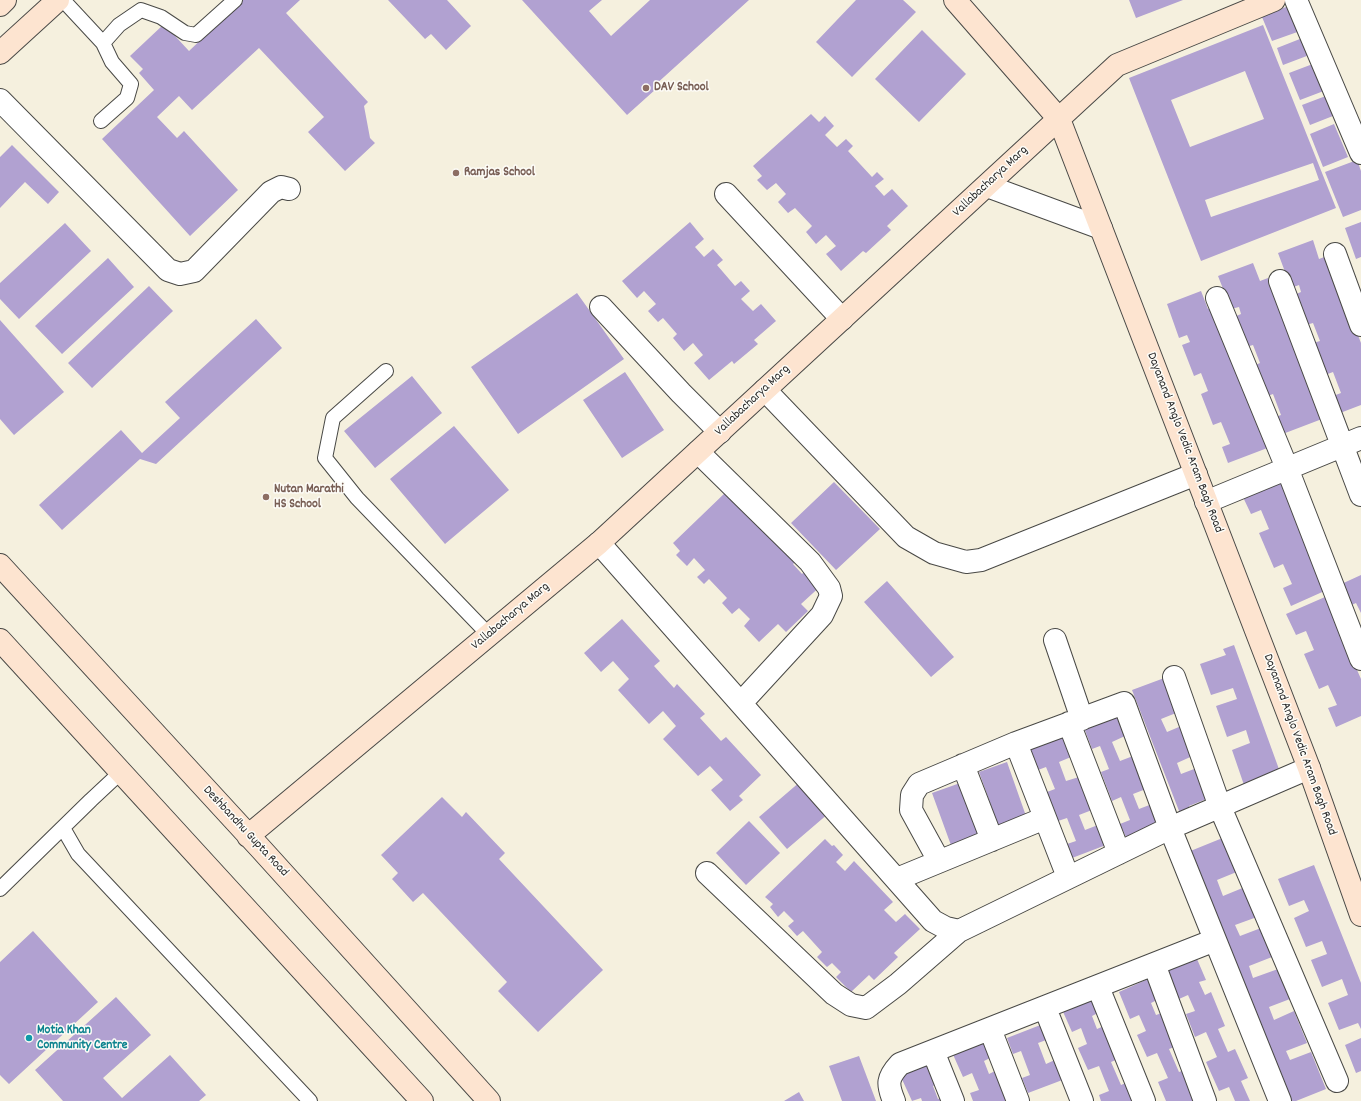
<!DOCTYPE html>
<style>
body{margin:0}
canvas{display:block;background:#f5f0de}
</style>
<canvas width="1361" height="1101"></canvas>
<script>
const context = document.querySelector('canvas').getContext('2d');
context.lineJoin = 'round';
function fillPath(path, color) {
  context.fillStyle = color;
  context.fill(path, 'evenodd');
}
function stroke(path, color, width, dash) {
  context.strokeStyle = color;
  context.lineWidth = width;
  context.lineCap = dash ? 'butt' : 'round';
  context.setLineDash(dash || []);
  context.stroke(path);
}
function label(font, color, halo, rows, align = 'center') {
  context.font = font + ' Dekko,sans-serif';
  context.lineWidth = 3;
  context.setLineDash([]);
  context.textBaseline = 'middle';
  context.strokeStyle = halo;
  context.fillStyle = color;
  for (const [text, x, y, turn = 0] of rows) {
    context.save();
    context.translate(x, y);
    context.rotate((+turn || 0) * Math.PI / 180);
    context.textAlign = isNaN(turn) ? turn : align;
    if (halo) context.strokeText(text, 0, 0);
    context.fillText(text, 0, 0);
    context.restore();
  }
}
fillPath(new Path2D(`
 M 243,0 L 300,0 L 286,13 L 368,102 L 364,106 L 370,138 L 375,143 L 345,171 L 308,132 L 324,117 L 259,48 L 192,110 L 179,96 L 157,117 L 177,138 L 184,131 L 238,190 L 190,236 L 102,139 L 154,90 L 139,73 L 143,69 L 130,56 L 164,24 L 189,51 Z
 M 388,0 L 447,0 L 471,26 L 446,50 L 431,34 L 425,39 Z
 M 522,0 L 602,0 L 589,11 L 611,36 L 650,0 L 749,0 L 654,86 L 656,89 L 627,115 Z
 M 856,0 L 903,0 L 916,12 L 852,77 L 816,42 Z
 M 1129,0 L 1183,0 L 1136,18 Z
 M 1293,4 L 1303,30 L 1272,41 L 1262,17 Z
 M 1263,25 L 1336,208 L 1201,261 L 1129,78 ZM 1245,71 L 1264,119 L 1190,147 L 1171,100 ZM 1313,163 L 1319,180 L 1211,217 L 1205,200 Z
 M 922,30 L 966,74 L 919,122 L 875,79 Z
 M 1305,37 L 1312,54 L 1283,65 L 1277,48 Z
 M 1318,62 L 1329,89 L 1300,100 L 1289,73 Z
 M 1331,94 L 1338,114 L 1310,125 L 1302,105 Z
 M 811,114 L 819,122 L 825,116 L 834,126 L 825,135 L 837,147 L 846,139 L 853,146 L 848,151 L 872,177 L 877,172 L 884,179 L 875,186 L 884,196 L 892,189 L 908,206 L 887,226 L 891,230 L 866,253 L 863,251 L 841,271 L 826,254 L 836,246 L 826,235 L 816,244 L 806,232 L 812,226 L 795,208 L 788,213 L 778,202 L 786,194 L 776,183 L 767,190 L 757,180 L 762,176 L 753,166 Z
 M 1334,124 L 1348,157 L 1323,167 L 1310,134 Z
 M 12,145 L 59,192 L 48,204 L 25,182 L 0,208 L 0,157 Z
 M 1357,160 L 1361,171 L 1361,210 L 1343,217 L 1325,172 Z
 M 690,222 L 704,239 L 695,247 L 704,257 L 713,249 L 723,260 L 717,265 L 735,286 L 741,281 L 750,291 L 741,299 L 753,311 L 761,304 L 776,321 L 754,340 L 758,344 L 734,364 L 732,361 L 709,380 L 694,363 L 703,355 L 693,343 L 684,351 L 673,338 L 677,334 L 663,318 L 658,322 L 648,311 L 656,304 L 644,291 L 637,298 L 622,281 Z
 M 1361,222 L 1361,257 L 1356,259 L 1345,228 Z
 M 65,223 L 91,251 L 19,319 L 0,299 L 0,283 Z
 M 1313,240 L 1319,259 L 1327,256 L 1361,343 L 1361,405 L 1340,413 L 1333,396 L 1341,393 L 1333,372 L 1325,375 L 1313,343 L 1320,341 L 1313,323 L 1306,325 L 1294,295 L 1301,292 L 1299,285 L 1291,288 L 1278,253 Z
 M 108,258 L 134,287 L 62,354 L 35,326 Z
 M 1253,263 L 1260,281 L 1268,278 L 1322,419 L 1280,435 L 1273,418 L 1281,415 L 1273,394 L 1265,397 L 1253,366 L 1260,363 L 1253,345 L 1246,347 L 1234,317 L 1241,314 L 1239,307 L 1231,309 L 1218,276 Z
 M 149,286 L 173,311 L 92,388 L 68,363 Z
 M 1201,291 L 1208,309 L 1216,307 L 1270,447 L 1228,463 L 1222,447 L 1230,444 L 1221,422 L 1213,425 L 1201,394 L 1208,391 L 1201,373 L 1194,376 L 1182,345 L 1190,342 L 1187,335 L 1179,338 L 1167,304 Z
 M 577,293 L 624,359 L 518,434 L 471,367 Z
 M 256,319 L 282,348 L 156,464 L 140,459 L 62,530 L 39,505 L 121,430 L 142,453 L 180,418 L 165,402 Z
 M 0,320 L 64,392 L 14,435 L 0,419 Z
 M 625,372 L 664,430 L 622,458 L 583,400 Z
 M 412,376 L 442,413 L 375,468 L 344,431 Z
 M 454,426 L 509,490 L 445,544 L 390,479 Z
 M 1280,477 L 1329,589 L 1291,606 L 1283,588 L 1292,584 L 1283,564 L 1274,568 L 1259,533 L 1269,529 L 1261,510 L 1251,514 L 1241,493 Z
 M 834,482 L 880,529 L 836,570 L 791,523 Z
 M 727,491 L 751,506 L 744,512 L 758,527 L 765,520 L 800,557 L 793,564 L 802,574 L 809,567 L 824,583 L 801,604 L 808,611 L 786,632 L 778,624 L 759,642 L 744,626 L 750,619 L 739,608 L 732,614 L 722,603 L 727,598 L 709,579 L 704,584 L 697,577 L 705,570 L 694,558 L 687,566 L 676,555 L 680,551 L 673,543 Z
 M 1361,575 L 1361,613 L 1356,603 L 1347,607 L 1337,586 Z
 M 887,581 L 954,657 L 931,677 L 864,602 Z
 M 1325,597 L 1361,679 L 1361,716 L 1336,727 L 1328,708 L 1337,705 L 1328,685 L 1319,689 L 1304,654 L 1314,650 L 1306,631 L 1296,635 L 1286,614 Z
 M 622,619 L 660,661 L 654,666 L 674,688 L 677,684 L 705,714 L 700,718 L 721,741 L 726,737 L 761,775 L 739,796 L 743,800 L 730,811 L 711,790 L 723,780 L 710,766 L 698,776 L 663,739 L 676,726 L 663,711 L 649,724 L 618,690 L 629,679 L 613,661 L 601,672 L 584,653 Z
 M 1234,645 L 1280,772 L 1244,785 L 1232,750 L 1250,743 L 1246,730 L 1227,737 L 1216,706 L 1237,699 L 1233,688 L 1211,695 L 1200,664 L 1226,655 L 1223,649 Z
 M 1167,677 L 1181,711 L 1161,719 L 1167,732 L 1186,724 L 1197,754 L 1177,763 L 1181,774 L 1202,766 L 1214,796 L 1189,806 L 1191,813 L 1181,816 L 1132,690 Z
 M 1116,712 L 1125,736 L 1112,742 L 1120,761 L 1133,756 L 1146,789 L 1133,794 L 1139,809 L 1152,804 L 1159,824 L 1126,837 L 1120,824 L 1130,820 L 1121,797 L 1112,801 L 1101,772 L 1109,769 L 1100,746 L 1092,749 L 1083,725 Z
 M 1062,733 L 1071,757 L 1059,762 L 1066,781 L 1079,777 L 1092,810 L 1079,815 L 1085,830 L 1098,825 L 1106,845 L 1072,858 L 1067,844 L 1076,841 L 1067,818 L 1058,821 L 1047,792 L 1055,789 L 1046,767 L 1038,770 L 1029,746 Z
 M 1007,762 L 1026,816 L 998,825 L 979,772 Z
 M 801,781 L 829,813 L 787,849 L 759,817 Z
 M 963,782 L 983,836 L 952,848 L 932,793 Z
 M 442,797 L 462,817 L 466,812 L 505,853 L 499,859 L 603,970 L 538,1032 L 498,991 L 507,982 L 423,893 L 413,902 L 392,879 L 398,873 L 381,855 Z
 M 749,821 L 780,853 L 746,885 L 716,853 Z
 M 1225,837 L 1239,871 L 1217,880 L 1223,896 L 1245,887 L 1257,917 L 1235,925 L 1240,936 L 1261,928 L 1272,957 L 1249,966 L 1253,978 L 1278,969 L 1290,999 L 1269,1007 L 1274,1020 L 1294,1011 L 1307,1043 L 1286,1051 L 1290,1060 L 1311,1052 L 1326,1089 L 1296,1101 L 1288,1101 L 1188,852 Z
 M 825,839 L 832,846 L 834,845 L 843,855 L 836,862 L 845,871 L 854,861 L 893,902 L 884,910 L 896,922 L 905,914 L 920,929 L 894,953 L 898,957 L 874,980 L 869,975 L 851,992 L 836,977 L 841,972 L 832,963 L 827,967 L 817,957 L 822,952 L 803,931 L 797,936 L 788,926 L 794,921 L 784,911 L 778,917 L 770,907 L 773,904 L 765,897 Z
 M 1314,865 L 1361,983 L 1361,1029 L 1358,1023 L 1339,1030 L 1328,1003 L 1348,995 L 1342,979 L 1322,987 L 1311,960 L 1327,954 L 1322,941 L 1306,947 L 1294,918 L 1309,911 L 1304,900 L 1289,906 L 1278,879 Z
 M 33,931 L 98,1002 L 9,1084 L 0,1075 L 0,962 Z
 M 1197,959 L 1206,980 L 1199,982 L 1205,995 L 1211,992 L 1225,1026 L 1218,1029 L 1228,1052 L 1235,1049 L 1248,1078 L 1241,1081 L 1250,1101 L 1235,1101 L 1229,1087 L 1219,1091 L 1206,1062 L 1217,1057 L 1206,1032 L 1195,1037 L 1186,1014 L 1195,1011 L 1188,995 L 1179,999 L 1167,971 Z
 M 1148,979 L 1157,1000 L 1151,1003 L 1156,1015 L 1162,1013 L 1177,1046 L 1169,1049 L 1179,1072 L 1187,1069 L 1195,1101 L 1166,1101 L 1158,1082 L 1168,1078 L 1157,1053 L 1147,1057 L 1137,1035 L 1146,1031 L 1139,1015 L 1130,1019 L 1119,992 Z
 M 1089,992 L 1098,1013 L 1092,1016 L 1097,1029 L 1104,1026 L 1118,1059 L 1111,1062 L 1121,1085 L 1128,1082 L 1136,1101 L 1101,1101 L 1099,1095 L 1109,1091 L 1099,1066 L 1088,1070 L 1078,1048 L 1087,1044 L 1081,1028 L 1072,1032 L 1060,1005 Z
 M 116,997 L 151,1035 L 103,1078 L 122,1098 L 170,1055 L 206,1095 L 199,1101 L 63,1101 L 35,1070 Z
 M 1043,1024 L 1049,1039 L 1038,1043 L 1046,1064 L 1057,1059 L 1065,1079 L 1028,1093 L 1022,1078 L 1030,1075 L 1021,1051 L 1013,1054 L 1007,1038 Z
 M 981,1038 L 990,1058 L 984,1061 L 989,1074 L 995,1071 L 1008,1101 L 973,1101 L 970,1093 L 979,1090 L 972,1073 L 963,1077 L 951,1050 Z
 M 1361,1038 L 1361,1071 L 1356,1073 L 1345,1045 Z
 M 859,1056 L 876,1101 L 842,1101 L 829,1066 Z
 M 930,1062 L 939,1083 L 933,1086 L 938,1099 L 944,1096 L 947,1101 L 922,1101 L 921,1098 L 912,1101 L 900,1075 Z
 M 799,1092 L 804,1101 L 784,1101 Z`), '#b1a1d1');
const lane = new Path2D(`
 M 63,0 L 103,43
 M 101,121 L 127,98 L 131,84 L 112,62 L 103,43 L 119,25 L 141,10 L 161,17 L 185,33 L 196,35 L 235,0
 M 386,371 L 333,418 L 325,458 L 357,498 L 489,635
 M 63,828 L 78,854 L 310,1101
 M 0,889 L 91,800 L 121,772`);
const street = new Path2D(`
 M 1296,0 L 1361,153
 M 0,100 L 168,270 L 180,274 L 194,271 L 271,192 L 281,187 L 289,189
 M 987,186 L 1101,228
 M 726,194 L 842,319
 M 1335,254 L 1361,325
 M 1280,281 L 1361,495
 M 1217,298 L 1287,468 L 1361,659
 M 601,307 L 681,393 L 720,432
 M 765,390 L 906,537 L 934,553 L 966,562 L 981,560 L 1196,474
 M 698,452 L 810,562 L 829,588 L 831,596 L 822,615 L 741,703
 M 1206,502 L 1361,438
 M 599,543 L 933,921 L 946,928 L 959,931 L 1170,828 L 1309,768
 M 1055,640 L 1082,719
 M 1174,677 L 1220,807 L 1337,1081
 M 1069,723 L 1119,853
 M 1016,743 L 1068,877
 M 963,765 L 992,840
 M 939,861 L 911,810 L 912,795 L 919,784 L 1016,743 L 1124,703 L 1170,828 L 1280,1101
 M 707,873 L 834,994 L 851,1005 L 866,1008 L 898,984 L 959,931
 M 897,879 L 1045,818
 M 1154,964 L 1205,1101
 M 1098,987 L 1144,1101
 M 1045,1008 L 1082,1101
 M 990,1029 L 1018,1101
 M 933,1051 L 953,1101
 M 894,1101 C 887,1084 887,1078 900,1064 L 1215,940`);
const secondary = new Path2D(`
 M 955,0 L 1059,119 L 1309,768 L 1361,915
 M 0,5 L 5,0
 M 0,53 L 58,0
 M 0,565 L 261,849 L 489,1101
 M 0,640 L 422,1101
 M 248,836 L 599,543 L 1117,65 L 1274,0`);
stroke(lane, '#494946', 16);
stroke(street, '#494946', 24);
stroke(secondary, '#494946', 24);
stroke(lane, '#fff', 14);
stroke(street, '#fff', 22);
stroke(secondary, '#fde4d0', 22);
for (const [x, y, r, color] of [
 [646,88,4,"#8d6e63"],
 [456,173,4,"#8d6e63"],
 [266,497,4,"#8d6e63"],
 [29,1038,4,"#0f9aa8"]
]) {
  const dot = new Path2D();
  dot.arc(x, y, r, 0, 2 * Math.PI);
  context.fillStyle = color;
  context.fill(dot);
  stroke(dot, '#fdfcf7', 1.5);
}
label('bold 13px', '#785e54', '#fdfcf7', [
 ["DAV School",654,88],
 ["Ramjas School",464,173],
 ["Nutan Marathi",274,490],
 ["HS School",274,505]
], 'left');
label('13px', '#2b2b2b', '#fdfcf7', [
 ["Vallabacharya Marg",991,182,-43],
 ["Vallabacharya Marg",753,401,-43],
 ["Dayanand Anglo Vedic Aram Bagh Road",1184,443,69],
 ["Vallabacharya Marg",511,617,-40],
 ["Dayanand Anglo Vedic Aram Bagh Road",1299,745,70],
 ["Deshbandhu Gupta Road",245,832,47]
]);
label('bold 13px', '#0d838f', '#fdfcf7', [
 ["Motia Khan",37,1031],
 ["Community Centre",37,1046]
], 'left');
</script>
